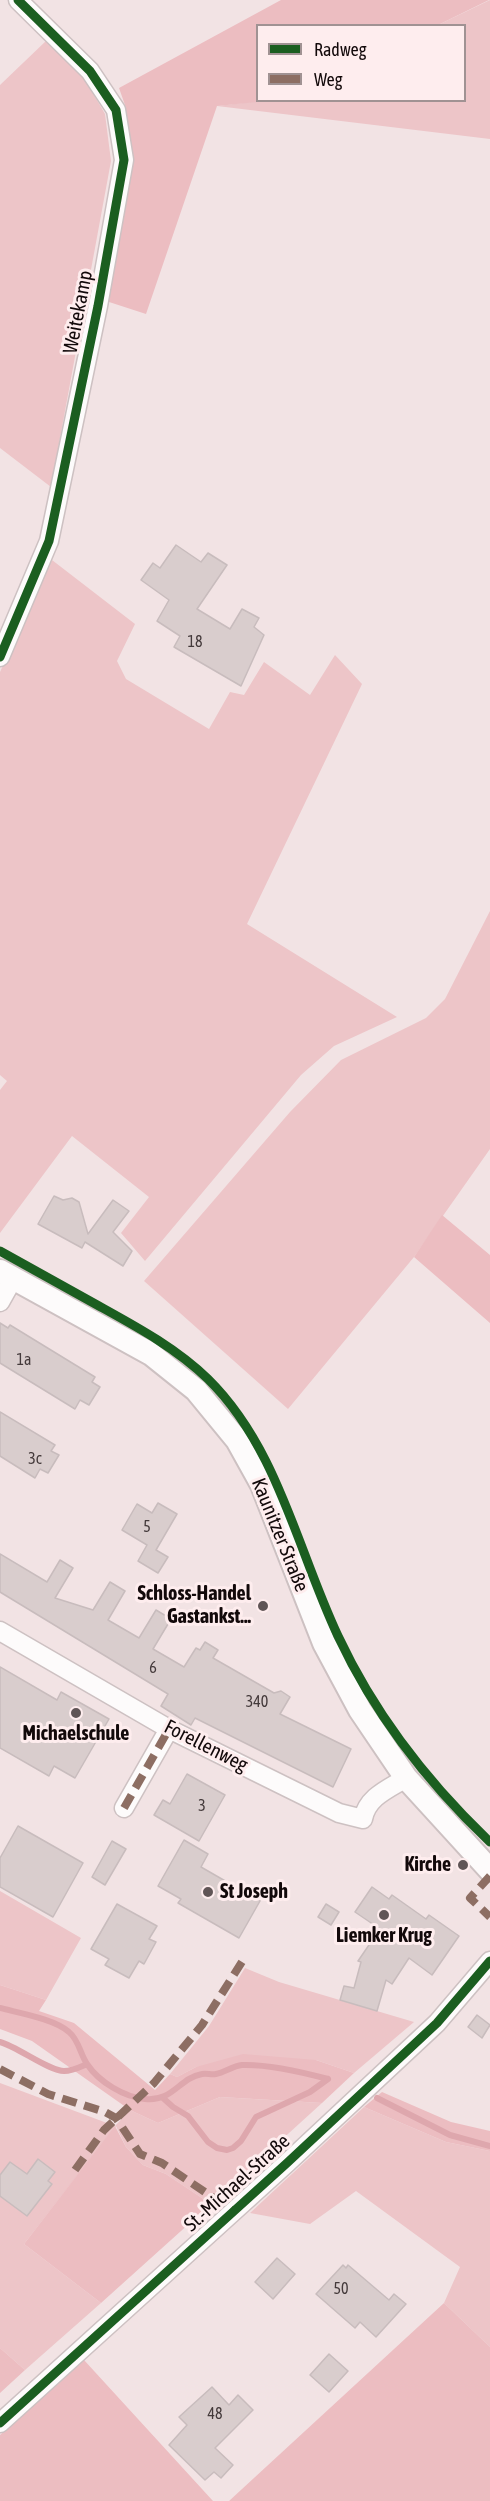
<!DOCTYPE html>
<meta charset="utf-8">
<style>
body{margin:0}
#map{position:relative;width:490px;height:2501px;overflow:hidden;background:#f2e3e4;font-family:"Asap Condensed",sans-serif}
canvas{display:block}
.legend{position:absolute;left:256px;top:24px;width:210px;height:78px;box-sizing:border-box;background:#feedee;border:2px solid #a09293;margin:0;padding:8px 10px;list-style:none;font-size:18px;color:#12090a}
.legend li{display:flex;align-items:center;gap:12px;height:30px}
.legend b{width:30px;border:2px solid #a09293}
</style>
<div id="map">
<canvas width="490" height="2501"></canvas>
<ul class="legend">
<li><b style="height:8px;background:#1b5e20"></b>Radweg</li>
<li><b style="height:8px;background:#8d6e63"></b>Weg</li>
</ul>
</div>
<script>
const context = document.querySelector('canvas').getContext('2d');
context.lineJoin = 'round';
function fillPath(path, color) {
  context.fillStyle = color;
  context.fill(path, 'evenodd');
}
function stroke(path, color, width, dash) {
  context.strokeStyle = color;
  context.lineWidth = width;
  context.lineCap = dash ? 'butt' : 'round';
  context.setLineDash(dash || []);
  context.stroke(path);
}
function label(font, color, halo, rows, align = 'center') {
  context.font = font + ' "Asap Condensed",sans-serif';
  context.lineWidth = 6;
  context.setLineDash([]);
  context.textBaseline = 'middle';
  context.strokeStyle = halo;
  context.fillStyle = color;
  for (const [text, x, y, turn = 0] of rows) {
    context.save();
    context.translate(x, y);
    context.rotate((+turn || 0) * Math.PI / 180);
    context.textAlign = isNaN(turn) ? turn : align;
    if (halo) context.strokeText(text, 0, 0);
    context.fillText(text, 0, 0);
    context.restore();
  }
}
fillPath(new Path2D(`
 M 490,0 L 490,139 L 217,106 L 267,100 L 464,100 L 464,26 L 438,25 Z
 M 47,40 L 86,81 L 105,114 L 111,161 L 51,487 L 0,448 L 0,85 Z
 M 52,560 L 135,624 L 117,661 L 126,679 L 209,729 L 230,692 L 244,695 L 264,662 L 310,695 L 335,655 L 362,684 L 247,924 L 397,1017 L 334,1046 L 301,1075 L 145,1261 L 121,1233 L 149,1197 L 72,1136 L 0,1233 L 0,1090 L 7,1081 L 0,1075 L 0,672 Z
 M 490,911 L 490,1149 L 414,1257 L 288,1409 L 144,1281 L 290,1112 L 341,1060 L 426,1018 L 445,999 Z
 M 0,1891 L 81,1938 L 46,2000 L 0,1985 Z
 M 245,1968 L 279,1982 L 414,2022 L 354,2073 L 316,2060 L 196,2067 L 177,2077 L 170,2074 L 209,2026 Z
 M 0,2083 L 115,2126 L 130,2110 L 158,2123 L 220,2097 L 322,2103 L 211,2204 L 166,2174 L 143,2165 L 126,2147 L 116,2126 L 24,2244 L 101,2303 L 25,2370 L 0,2348 Z
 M 364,2107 L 446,2142 L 490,2151 L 490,2347 L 444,2303 L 460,2267 L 356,2191 L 310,2224 L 250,2213 Z`), '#edc5c8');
fillPath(new Path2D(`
 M 281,0 L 489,0 L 438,25 L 258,26 L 258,100 L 267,101 L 217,106 L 146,314 L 106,301 L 133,162 L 125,105 L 119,88 Z
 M 442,1215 L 490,1255 L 490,1323 L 414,1257 Z
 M 0,1985 L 46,2000 L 39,2011 L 74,2023 L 155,2090 L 170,2074 L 177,2077 L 196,2067 L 243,2054 L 316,2060 L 354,2073 L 322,2103 L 220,2097 L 158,2123 L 130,2110 L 32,2041 L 0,2029 Z
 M 382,2092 L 451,2122 L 490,2131 L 490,2151 L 446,2142 L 364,2107 Z
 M 115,2126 L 126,2147 L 143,2165 L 166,2174 L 211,2204 L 101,2303 L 24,2244 Z
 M 444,2303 L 490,2347 L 490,2501 L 229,2501 Z
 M 0,2348 L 25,2370 L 0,2393 Z
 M 84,2360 L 213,2501 L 0,2501 L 0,2435 Z`), '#ecbdc1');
stroke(new Path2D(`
 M 0,2008 C 19,2013 55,2019 69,2032 C 79,2040 80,2054 87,2064 C 99,2082 124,2097 145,2099 C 173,2102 179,2078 202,2074 C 207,2073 211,2075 216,2074 C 225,2072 233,2066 242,2065 C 269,2064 302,2072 328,2079
 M 0,2042 C 18,2047 49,2071 64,2071 C 72,2071 80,2067 87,2064
 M 163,2098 L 173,2107 L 188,2116 L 208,2142 L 217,2148 L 227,2150 L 233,2148 L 241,2141 L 256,2117 L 310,2092 L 328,2079
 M 377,2098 L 450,2135 L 490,2146`), '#dea7ad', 6);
const building = new Path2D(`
 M 176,545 L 201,562 L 208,553 L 227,565 L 197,609 L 230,629 L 242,609 L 259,618 L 254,627 L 264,635 L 241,686 L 174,647 L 180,636 L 157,621 L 169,600 L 141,580 L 153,563 L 160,568 Z
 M 54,1196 L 63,1200 L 72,1198 L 79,1202 L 88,1234 L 113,1200 L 129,1211 L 113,1232 L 132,1251 L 123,1266 L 85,1242 L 82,1248 L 38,1224 Z
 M 0,1323 L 8,1328 L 10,1325 L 95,1377 L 92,1382 L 100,1387 L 89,1405 L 80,1400 L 75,1409 L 0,1363 Z
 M 0,1412 L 55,1445 L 51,1451 L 59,1455 L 48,1473 L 40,1469 L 35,1478 L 0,1456 Z
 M 158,1503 L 177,1514 L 156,1550 L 168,1557 L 158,1573 L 138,1561 L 147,1545 L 122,1530 L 137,1504 L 152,1513 Z
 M 0,1554 L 47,1582 L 60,1560 L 73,1568 L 55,1598 L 93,1610 L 110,1582 L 125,1591 L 108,1620 L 139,1638 L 156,1610 L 171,1619 L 153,1649 L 184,1667 L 196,1648 L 200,1650 L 205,1642 L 218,1650 L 213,1658 L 274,1693 L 281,1691 L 290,1697 L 280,1714 L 351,1749 L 333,1787 L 195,1718 L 191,1725 L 161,1706 L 168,1694 L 0,1592 Z
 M 0,1667 L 57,1700 L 61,1692 L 109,1719 L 75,1778 L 54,1766 L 49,1776 L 0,1748 Z
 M 187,1774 L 225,1795 L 199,1841 L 154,1815 L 163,1800 L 170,1804 Z
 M 18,1826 L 83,1863 L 53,1917 L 0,1887 L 0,1858 Z
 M 184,1840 L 208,1854 L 201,1867 L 260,1901 L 239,1938 L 178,1903 L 181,1899 L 158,1886 Z
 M 112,1841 L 126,1849 L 105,1885 L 92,1877 Z
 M 372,1887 L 389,1899 L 392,1895 L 426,1919 L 429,1915 L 459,1936 L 432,1975 L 409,1958 L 392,1984 L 386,1980 L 377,2011 L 340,2000 L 344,1986 L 354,1988 L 361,1962 L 358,1961 L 380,1929 L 355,1912 Z
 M 117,1904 L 157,1926 L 149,1939 L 156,1942 L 144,1964 L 139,1961 L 129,1978 L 105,1965 L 109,1959 L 91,1949 Z
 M 326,1904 L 339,1912 L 331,1925 L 318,1917 Z
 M 477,2015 L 490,2025 L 482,2038 L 468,2027 Z
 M 38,2159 L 55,2172 L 48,2181 L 52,2184 L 27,2216 L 0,2196 L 0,2175 L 10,2162 L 27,2174 Z
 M 277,2258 L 295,2274 L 273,2299 L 255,2282 Z
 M 343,2265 L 346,2268 L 348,2265 L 389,2300 L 394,2294 L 406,2304 L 376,2337 L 360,2322 L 355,2328 L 316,2294 Z
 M 329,2354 L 348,2371 L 329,2392 L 310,2375 Z
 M 212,2387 L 229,2405 L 238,2395 L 253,2410 L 215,2448 L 233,2465 L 221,2478 L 214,2472 L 205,2480 L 169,2445 L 187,2425 L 179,2417 Z`);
fillPath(building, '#d9cdcd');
stroke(building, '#c8bcbd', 1.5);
const minor = new Path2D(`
 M 0,657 L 49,541 L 98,306 L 124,160 L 116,110 L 90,71 L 18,0
 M 0,1302 L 14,1277
 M 0,1631 L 169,1729 L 339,1813 L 363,1819 C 367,1797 388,1789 406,1778
 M 124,1808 L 169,1729
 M 0,2423 L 287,2163 L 437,2023 L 490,1961`);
const tertiary = new Path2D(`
 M 0,1271 L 151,1354 L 196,1390 L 237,1440 L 262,1485 L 324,1643 L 360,1710 L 406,1778 L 490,1870`);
stroke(minor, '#cdc1c2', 21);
stroke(tertiary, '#cdc1c2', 26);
stroke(minor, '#fdfbfb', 18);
stroke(tertiary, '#fdfbfb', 22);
stroke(new Path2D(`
 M 124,1808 L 169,1729
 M 490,1876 L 470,1898 L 490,1917
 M 0,2069 L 48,2094 L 105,2112 L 116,2118 L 140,2154 L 162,2163 L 233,2211
 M 75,2170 L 104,2130 L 154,2083 L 202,2025 L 245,1957`), '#8d6e63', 8, [15, 8]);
stroke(new Path2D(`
 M 0,657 L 49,541 L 98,306 L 124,160 L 116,110 L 90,71 L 18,0
 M 0,1251 C 33,1269 66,1288 99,1306 C 137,1327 176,1348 208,1379 C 278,1448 297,1549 338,1636 C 374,1713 428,1783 490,1842
 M 0,2423 L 287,2163 L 437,2023 L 490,1961`), '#1b5e20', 9);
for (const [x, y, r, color] of [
 [263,1606,6,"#605556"],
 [76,1713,6,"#605556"],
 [463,1865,6,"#605556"],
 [208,1892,6,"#605556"],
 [384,1915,6,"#605556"]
]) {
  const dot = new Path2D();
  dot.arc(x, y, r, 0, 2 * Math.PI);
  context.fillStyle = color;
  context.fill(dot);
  stroke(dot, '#feedee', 2);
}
label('16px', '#443a3b', null, [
 ["18",195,642],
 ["1a",24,1360],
 ["3c",35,1459],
 ["5",147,1527],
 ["6",153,1668],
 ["340",257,1702],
 ["3",202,1806],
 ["50",341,2289],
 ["48",215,2414]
]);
label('20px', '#12090a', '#feedee', [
 ["Weitekamp",78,312,-79],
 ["Kaunitzer Straße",280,1535,68],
 ["Forellenweg",206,1746,27],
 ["St.-Michael-Straße",237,2183,-42]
]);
label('bold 20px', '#12090a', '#feedee', [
 ["Schloss-Handel",251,1594],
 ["Gastankst...",251,1617],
 ["Michaelschule",76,1734,"center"],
 ["Kirche",451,1865],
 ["St Joseph",220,1892,"left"],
 ["Liemker Krug",384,1936,"center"]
], 'right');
</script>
